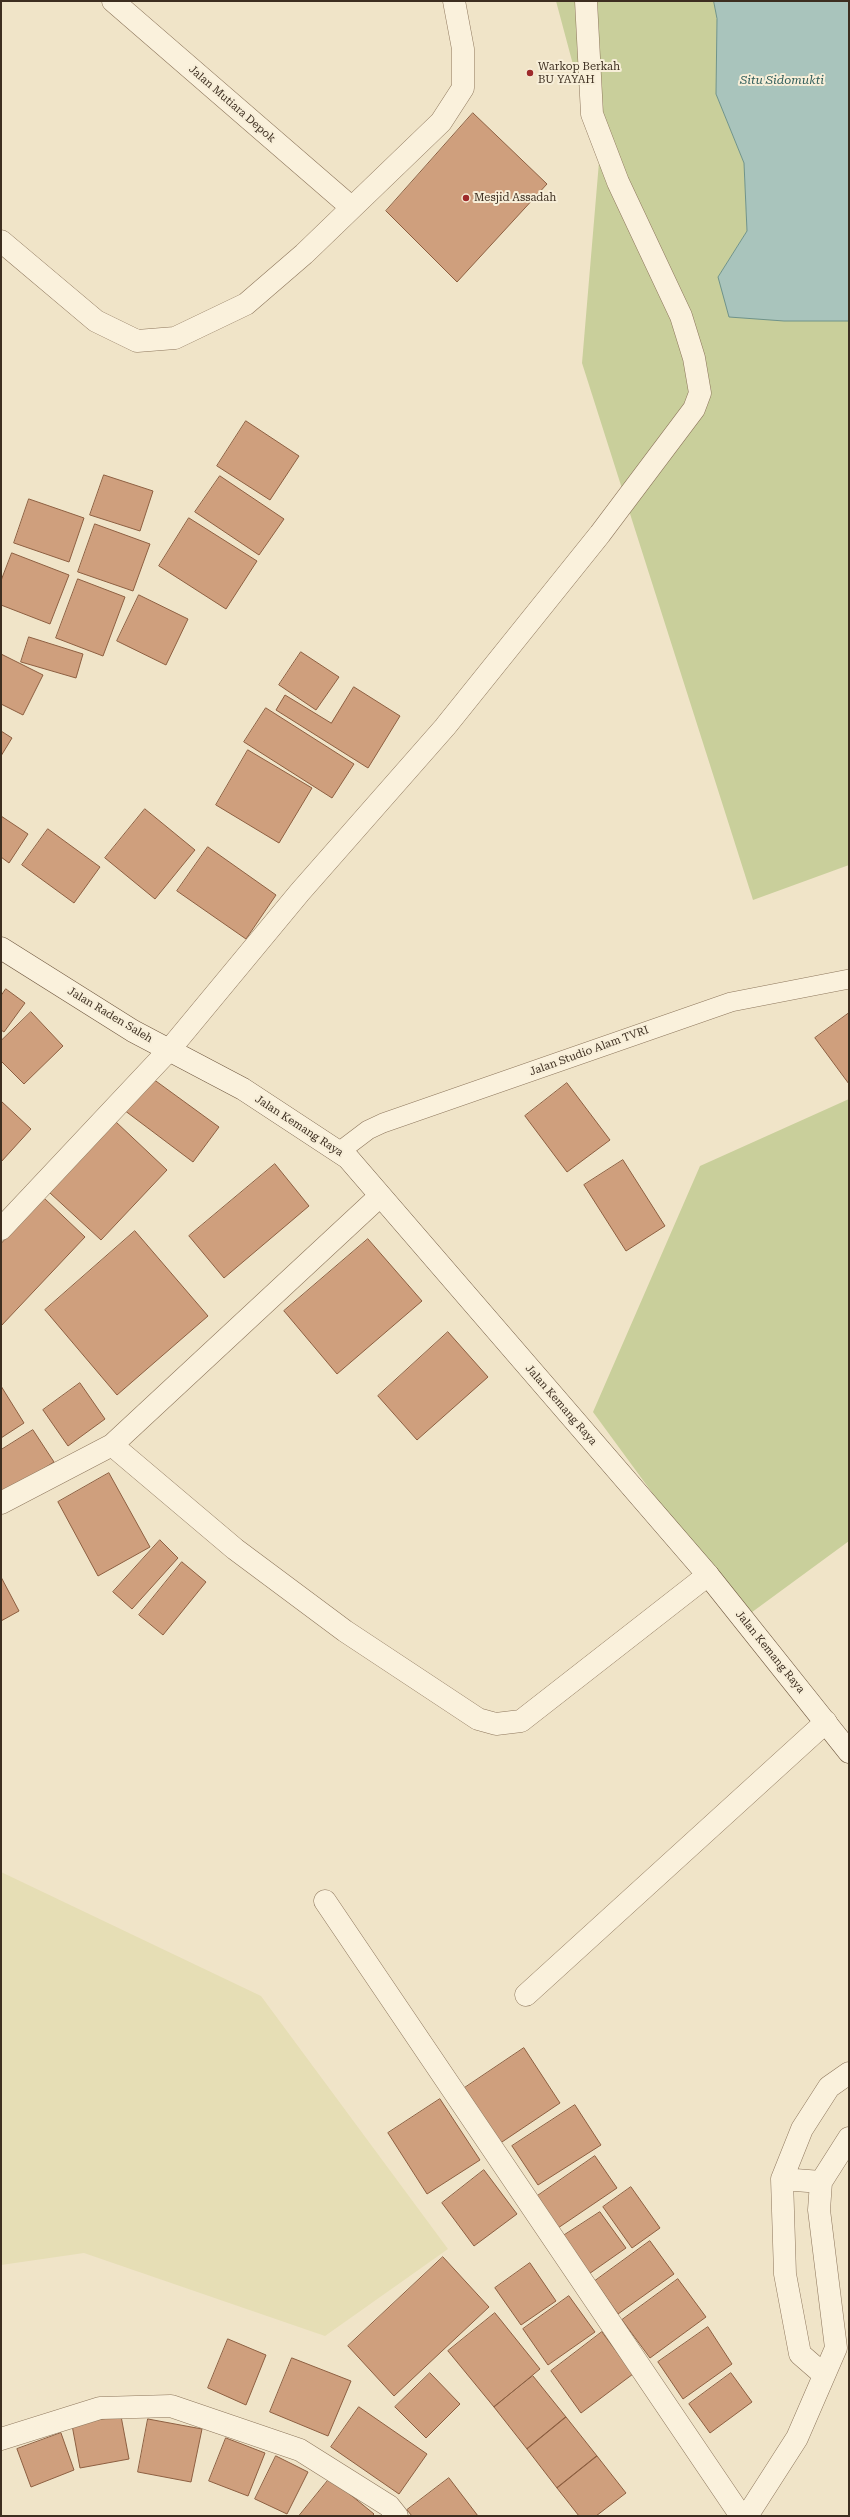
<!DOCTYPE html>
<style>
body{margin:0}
#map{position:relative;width:850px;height:2517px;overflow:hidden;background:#f0e4c8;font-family:"Roboto Serif",serif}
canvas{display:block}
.frame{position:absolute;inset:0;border:2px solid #3d2e20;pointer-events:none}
</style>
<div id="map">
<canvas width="850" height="2517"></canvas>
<div class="frame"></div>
</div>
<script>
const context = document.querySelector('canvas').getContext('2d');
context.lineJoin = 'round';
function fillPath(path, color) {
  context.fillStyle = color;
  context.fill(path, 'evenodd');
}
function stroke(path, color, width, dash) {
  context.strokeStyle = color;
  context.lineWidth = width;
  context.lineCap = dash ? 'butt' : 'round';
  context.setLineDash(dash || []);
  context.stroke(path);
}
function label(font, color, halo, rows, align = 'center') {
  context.font = font + ' "Roboto Serif",serif';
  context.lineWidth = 4;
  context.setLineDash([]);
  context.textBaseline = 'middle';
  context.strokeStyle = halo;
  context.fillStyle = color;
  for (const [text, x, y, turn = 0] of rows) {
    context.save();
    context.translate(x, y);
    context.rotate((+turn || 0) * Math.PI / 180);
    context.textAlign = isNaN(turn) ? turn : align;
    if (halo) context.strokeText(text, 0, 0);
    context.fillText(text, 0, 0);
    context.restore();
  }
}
fillPath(new Path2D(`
 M 1,1872 L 261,1996 L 448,2249 L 325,2336 L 84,2253 L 1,2265 Z`), '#e6deb5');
fillPath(new Path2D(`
 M 556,1 L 714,1 L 717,19 L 716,94 L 744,163 L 747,231 L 718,277 L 784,321 L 849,321 L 849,865 L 753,900 L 582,363 L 599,162 Z
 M 849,1099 L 849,1541 L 744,1618 L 593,1412 L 700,1166 Z`), '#c9cf9b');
const water = new Path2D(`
 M 714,1 L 849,1 L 849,321 L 784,321 L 729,317 L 718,277 L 747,231 L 744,163 L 716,94 L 717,19 Z`);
fillPath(water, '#a9c4bc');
stroke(water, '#6f938a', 1);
const building = new Path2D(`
 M 473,113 L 547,184 L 457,282 L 386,211 Z
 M 246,421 L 299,456 L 270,500 L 217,466 Z
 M 104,475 L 153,491 L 140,531 L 90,515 Z
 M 220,476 L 284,519 L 259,555 L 195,512 Z
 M 29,499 L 84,518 L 69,562 L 14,543 Z
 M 189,518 L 257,561 L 226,609 L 159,566 Z
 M 95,524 L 150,544 L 133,591 L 78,572 Z
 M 12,553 L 69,575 L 50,624 L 1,605 L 1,581 Z
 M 78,579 L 125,597 L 103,656 L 56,638 Z
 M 139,595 L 188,619 L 166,665 L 117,641 Z
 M 29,637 L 83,654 L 76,678 L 21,662 Z
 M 301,652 L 339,677 L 316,710 L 279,685 Z
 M 1,654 L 43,675 L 23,715 L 1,704 Z
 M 354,687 L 400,716 L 368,768 L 276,710 L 285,695 L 331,723 Z
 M 266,708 L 354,764 L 332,798 L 244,742 Z
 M 1,731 L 12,738 L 1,756 Z
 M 248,750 L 312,788 L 279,843 L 216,805 Z
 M 145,809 L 195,850 L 155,899 L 105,858 Z
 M 1,816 L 28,834 L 9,863 L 1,857 Z
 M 48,829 L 100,867 L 74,903 L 22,865 Z
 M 208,847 L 276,895 L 246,939 L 177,891 Z
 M 6,989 L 25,1003 L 4,1032 L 1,1030 L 1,996 Z
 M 31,1012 L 63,1046 L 24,1084 L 1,1061 L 1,1041 Z
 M 849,1013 L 849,1084 L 815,1038 Z
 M 149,1076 L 219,1127 L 193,1162 L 124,1110 Z
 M 567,1083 L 610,1140 L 567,1172 L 525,1116 Z
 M 1,1101 L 31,1129 L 1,1162 Z
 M 116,1122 L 167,1170 L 101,1240 L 50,1193 Z
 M 623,1160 L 665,1226 L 626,1251 L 584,1185 Z
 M 275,1164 L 309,1206 L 224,1278 L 189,1236 Z
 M 44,1198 L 85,1237 L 1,1326 L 1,1244 Z
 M 135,1231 L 208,1316 L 117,1395 L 45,1310 Z
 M 368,1239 L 422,1301 L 337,1374 L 284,1311 Z
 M 448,1332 L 488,1377 L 417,1440 L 378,1396 Z
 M 80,1383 L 105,1419 L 68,1446 L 43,1410 Z
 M 1,1386 L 24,1423 L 1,1438 Z
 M 33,1430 L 54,1462 L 1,1496 L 1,1450 Z
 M 109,1473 L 150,1547 L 98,1576 L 58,1502 Z
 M 160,1540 L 178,1558 L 132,1609 L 113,1592 Z
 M 182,1562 L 206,1582 L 163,1635 L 139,1615 Z
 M 1,1577 L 19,1611 L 1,1621 Z
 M 524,2048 L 560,2103 L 499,2144 L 463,2089 Z
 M 440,2099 L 480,2160 L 427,2194 L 388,2133 Z
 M 575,2105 L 601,2145 L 538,2185 L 512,2146 Z
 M 595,2156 L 617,2188 L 558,2228 L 536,2197 Z
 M 484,2170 L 517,2214 L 474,2246 L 442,2203 Z
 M 631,2187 L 660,2228 L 632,2248 L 603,2207 Z
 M 600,2212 L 626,2248 L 586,2276 L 560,2238 Z
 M 650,2241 L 674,2274 L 618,2314 L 595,2281 Z
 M 443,2257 L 489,2307 L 394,2396 L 348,2346 Z
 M 530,2263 L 556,2301 L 521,2325 L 495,2288 Z
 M 678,2279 L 706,2317 L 650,2358 L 622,2320 Z
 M 569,2296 L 595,2332 L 548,2365 L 523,2329 Z
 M 495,2313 L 540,2369 L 494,2407 L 448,2351 Z
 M 708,2327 L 732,2364 L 683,2399 L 658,2362 Z
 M 602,2332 L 633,2374 L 581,2413 L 551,2371 Z
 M 228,2339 L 266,2355 L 246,2405 L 208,2388 Z
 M 292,2358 L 351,2381 L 328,2436 L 270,2412 Z
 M 430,2373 L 460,2404 L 426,2438 L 395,2407 Z
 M 731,2373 L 752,2402 L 710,2433 L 689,2404 Z
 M 533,2376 L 566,2417 L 527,2449 L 494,2407 Z
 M 359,2407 L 427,2454 L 399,2494 L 331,2447 Z
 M 121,2416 L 129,2459 L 80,2468 L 72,2425 Z
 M 566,2417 L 597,2456 L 557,2488 L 527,2449 Z
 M 148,2419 L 202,2429 L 191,2482 L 138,2472 Z
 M 61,2433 L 74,2470 L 31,2487 L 17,2449 Z
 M 226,2438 L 265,2453 L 248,2496 L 209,2481 Z
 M 276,2456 L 308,2472 L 287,2514 L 255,2499 Z
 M 597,2456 L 626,2493 L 596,2516 L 579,2516 L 557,2488 Z
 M 330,2478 L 374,2514 L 372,2516 L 299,2516 Z
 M 449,2478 L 478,2516 L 412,2516 L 407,2510 Z`);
fillPath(building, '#cf9f7d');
stroke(building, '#8d5f41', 1);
const lane = new Path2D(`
 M 339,1152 L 368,1130 L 383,1123 L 731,1002 L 849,979`);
const street = new Path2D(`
 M 113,1 L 351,207
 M 1,241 L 96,321 L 137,341 L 175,338 L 246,304 L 304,254 L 441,122 L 463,88 L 463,49 L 454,1
 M 1,1229 L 170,1049 L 300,892 L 445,727 L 600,534 L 694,409 L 700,393 L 694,358 L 681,316 L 618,182 L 592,114 L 586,1
 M 112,1445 L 235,1549 L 345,1631 L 478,1719 L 496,1724 L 521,1721 L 708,1575
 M 1,1503 L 112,1445 L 380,1196
 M 325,1901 L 741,2516
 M 526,1995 L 826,1722
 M 782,2179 L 821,2182
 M 823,2374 L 800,2354 L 785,2274 L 782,2179 L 802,2129 L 829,2087 L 849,2073
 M 1,2439 L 100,2408 L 171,2406 L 300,2450 L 389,2506 L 397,2516
 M 747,2516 L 797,2438 L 836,2348 L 819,2210 L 821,2182 L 849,2138`);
const secondary = new Path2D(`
 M 1,948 L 133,1031 L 243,1089 L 348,1158 L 708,1575 L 849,1752`);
stroke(lane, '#8d765c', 20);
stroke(street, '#8d765c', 23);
stroke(secondary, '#6f573f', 23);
stroke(lane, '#faf1dc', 19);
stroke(street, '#faf1dc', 22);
stroke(secondary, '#faf1dc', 22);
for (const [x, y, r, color] of [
 [530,73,4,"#9e2a2b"],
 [466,198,4,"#9e2a2b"]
]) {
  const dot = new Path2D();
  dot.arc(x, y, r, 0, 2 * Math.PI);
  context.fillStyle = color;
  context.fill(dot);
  stroke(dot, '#f7eed8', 1.5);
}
label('11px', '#3d2e20', '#f7eed8', [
 ["Warkop Berkah",538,67],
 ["BU YAYAH",538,80],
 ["Mesjid Assadah",474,198]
], 'left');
label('11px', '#3d2e20', '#f7eed8', [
 ["Jalan Mutiara Depok",232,104,41],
 ["Jalan Raden Saleh",110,1015,31],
 ["Jalan Studio Alam TVRI",589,1051,-20],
 ["Jalan Kemang Raya",299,1126,33],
 ["Jalan Kemang Raya",561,1405,49],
 ["Jalan Kemang Raya",770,1652,51]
]);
label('italic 12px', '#2f5d5a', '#f7eed8', [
 ["Situ Sidomukti",782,80]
]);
</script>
